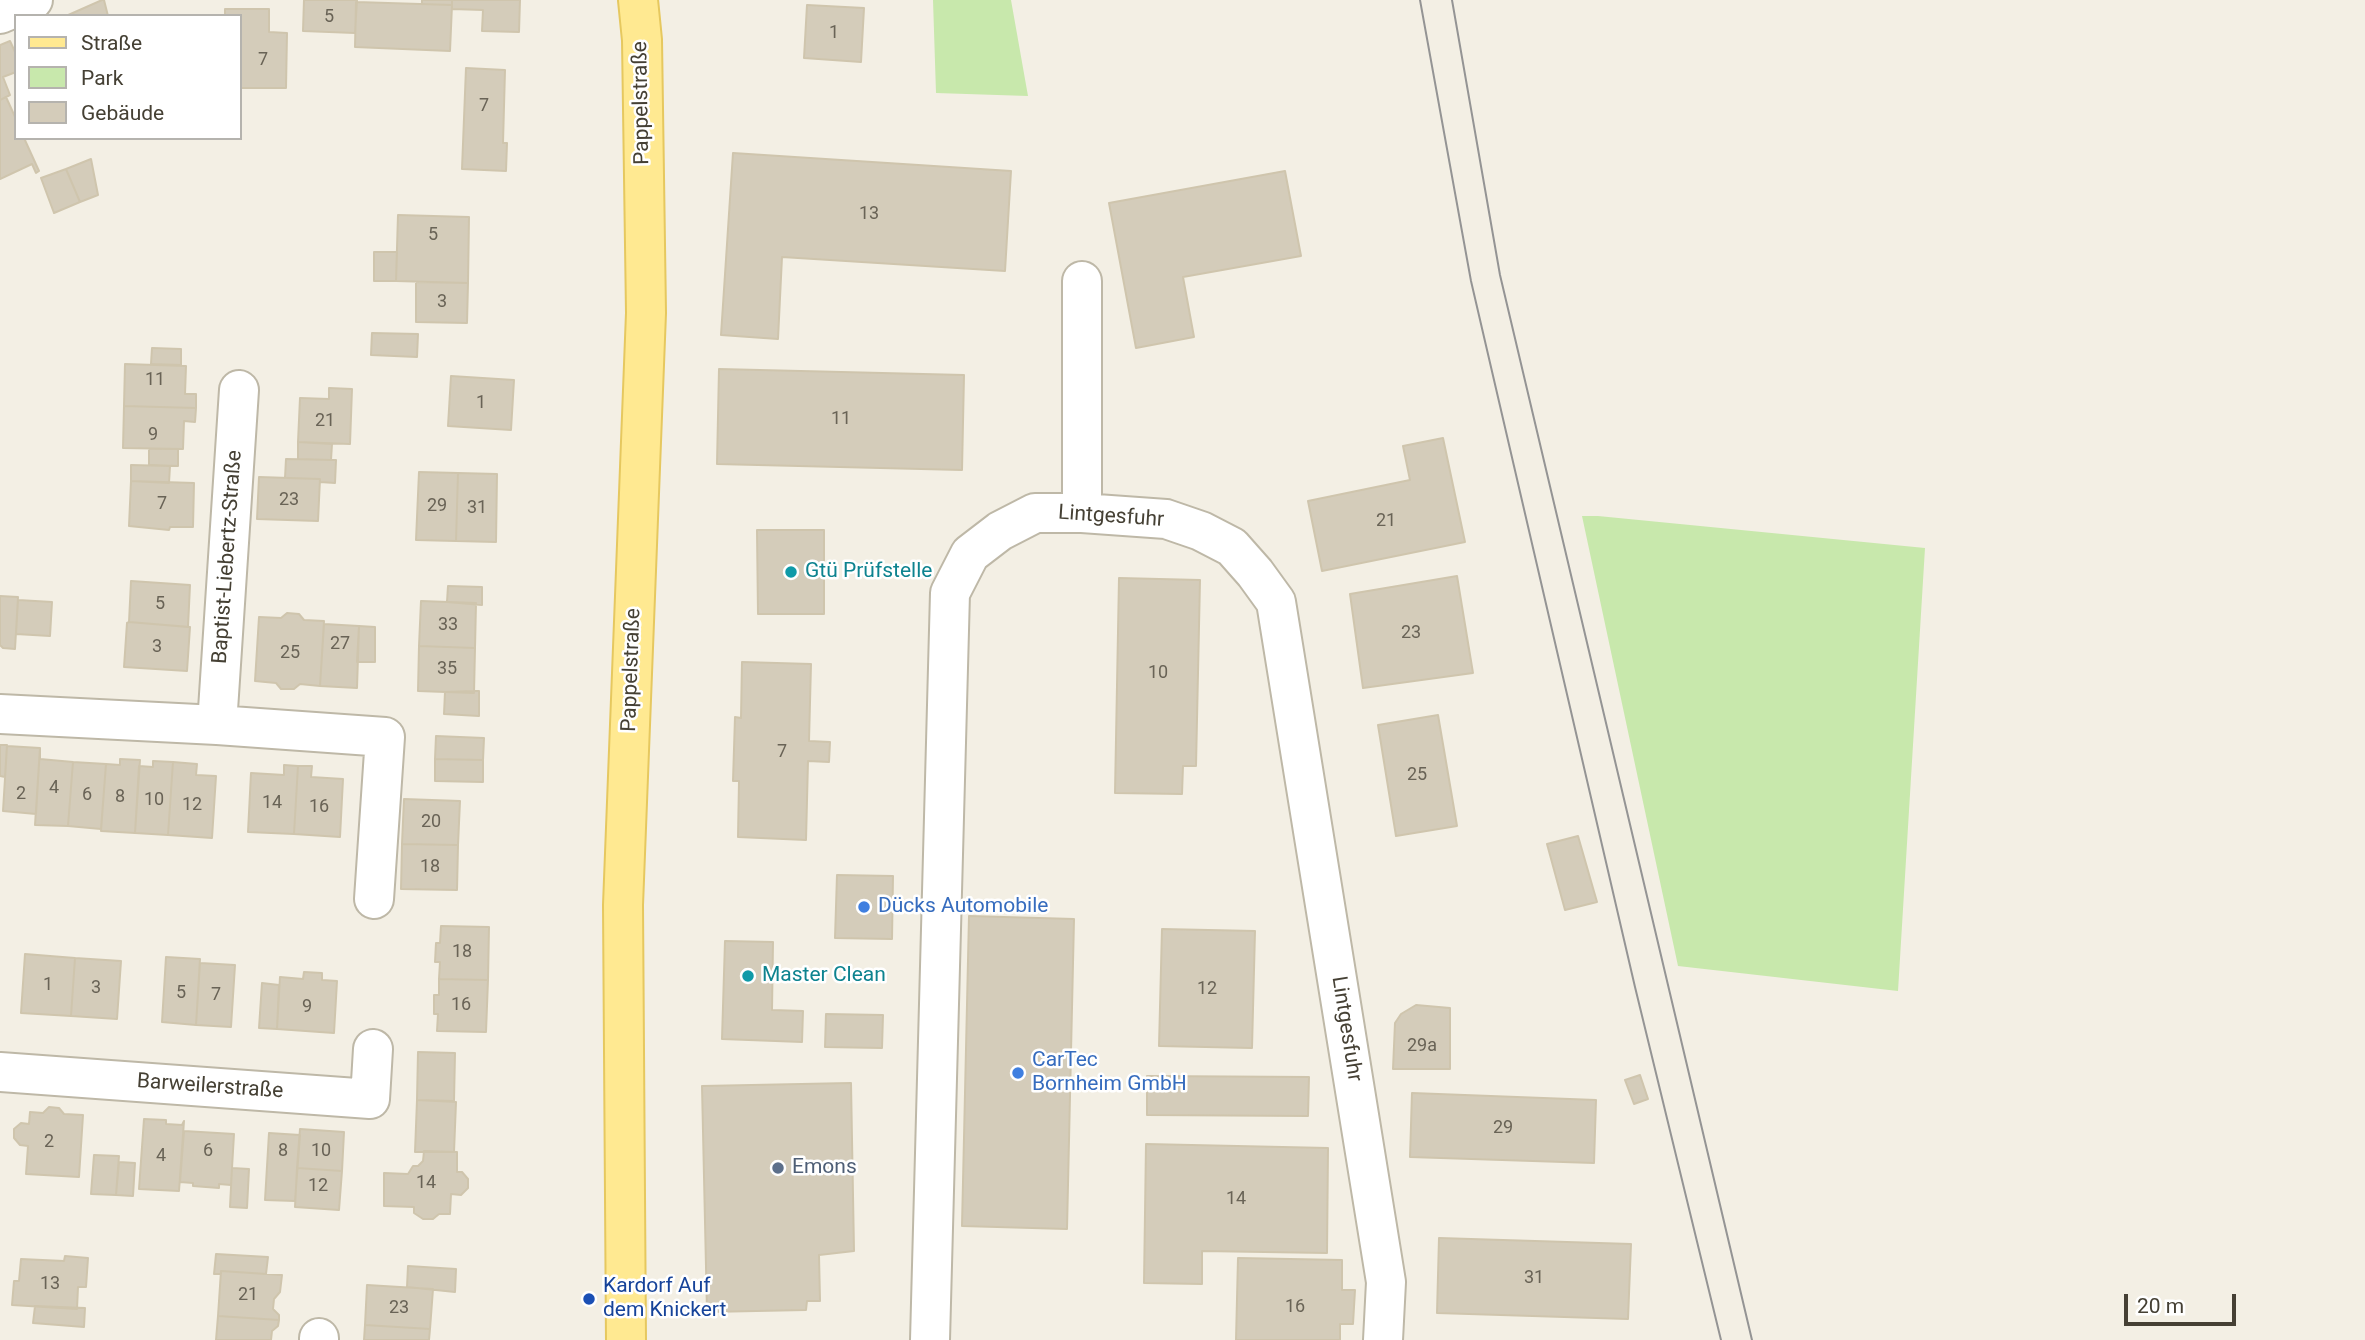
<!DOCTYPE html>
<meta charset="utf-8">
<style>
body{margin:0}
#map{position:relative;width:2365px;height:1340px;overflow:hidden;background:#f3efe4;font-family:Roboto,sans-serif}
canvas{display:block}
.legend{position:absolute;left:14px;top:14px;width:228px;height:126px;box-sizing:border-box;background:#fff;border:2px solid #b5b3ae;margin:0;padding:9px 12px;list-style:none;font-size:21px;color:#454034}
.legend li{display:flex;align-items:center;gap:14px;height:35px}
.legend b{width:35px;border:2px solid #b5b3ae}
.scale{position:absolute;left:2124px;top:1294px;width:112px;height:32px;box-sizing:border-box;border:4px solid #454034;border-top:0;padding-left:9px;font-size:21px;line-height:24px;white-space:nowrap;color:#454034;-webkit-text-stroke:5px #fff;paint-order:stroke}
</style>
<div id="map">
<canvas width="2365" height="1340"></canvas>
<ul class="legend">
<li><b style="height:9px;background:#ffe991"></b>Straße</li>
<li><b style="height:19px;background:#c8e8ac"></b>Park</li>
<li><b style="height:19px;background:#d4ccba"></b>Gebäude</li>
</ul>
<div class="scale">20 m</div>
</div>
<script>
const context = document.querySelector('canvas').getContext('2d');
context.lineJoin = 'round';
function fillPath(path, color) {
  context.fillStyle = color;
  context.fill(path, 'evenodd');
}
function stroke(path, color, width, dash) {
  context.strokeStyle = color;
  context.lineWidth = width;
  context.lineCap = dash ? 'butt' : 'round';
  context.setLineDash(dash || []);
  context.stroke(path);
}
function label(font, color, halo, rows, align = 'center') {
  context.font = font + ' Roboto,sans-serif';
  context.lineWidth = 5;
  context.setLineDash([]);
  context.textBaseline = 'middle';
  context.strokeStyle = halo;
  context.fillStyle = color;
  for (const [text, x, y, turn = 0] of rows) {
    context.save();
    context.translate(x, y);
    context.rotate((+turn || 0) * Math.PI / 180);
    context.textAlign = isNaN(turn) ? turn : align;
    if (halo) context.strokeText(text, 0, 0);
    context.fillText(text, 0, 0);
    context.restore();
  }
}
fillPath(new Path2D(`
 M 933,0 L 1011,0 L 1028,96 L 936,93 Z
 M 1582,516 L 1598,516 L 1925,548 L 1898,991 L 1678,966 Z`), '#c8e8ac');
const building = new Path2D(`
 M 102,0 L 104,0 L 108,16 L 66,16 Z
 M 304,0 L 357,0 L 355,33 L 303,31 Z
 M 422,0 L 452,0 L 452,5 L 422,4 Z
 M 452,0 L 520,0 L 519,32 L 482,31 L 483,10 L 452,9 Z
 M 356,2 L 452,5 L 450,51 L 355,47 Z
 M 807,5 L 864,8 L 861,62 L 804,58 Z
 M 225,9 L 269,9 L 269,32 L 287,33 L 286,88 L 240,88 L 240,16 L 225,16 Z
 M 10,41 L 16,54 L 16,72 L 3,77 L 10,95 L 0,100 L 0,45 Z
 M 466,68 L 505,70 L 503,143 L 507,143 L 506,171 L 462,169 Z
 M 6,97 L 16,119 L 16,138 L 24,138 L 39,171 L 36,173 L 32,164 L 0,179 L 0,100 Z
 M 733,153 L 1011,171 L 1005,271 L 782,257 L 778,339 L 721,335 Z
 M 91,159 L 98,195 L 80,202 L 66,169 Z
 M 66,169 L 80,202 L 54,213 L 41,178 Z
 M 1285,171 L 1301,256 L 1183,277 L 1194,337 L 1136,348 L 1109,203 Z
 M 398,215 L 469,217 L 468,283 L 396,281 Z
 M 374,252 L 397,252 L 396,281 L 374,281 Z
 M 416,282 L 468,283 L 467,323 L 416,322 Z
 M 372,333 L 418,334 L 417,357 L 371,355 Z
 M 152,348 L 181,349 L 181,365 L 151,364 Z
 M 125,364 L 186,366 L 185,394 L 196,394 L 196,408 L 124,406 Z
 M 719,369 L 964,375 L 962,470 L 717,464 Z
 M 451,376 L 514,380 L 511,430 L 448,426 Z
 M 329,388 L 352,389 L 350,444 L 298,442 L 300,398 L 329,399 Z
 M 124,406 L 196,408 L 195,422 L 184,421 L 183,449 L 123,448 Z
 M 1443,438 L 1465,542 L 1322,571 L 1308,501 L 1410,480 L 1403,446 Z
 M 298,442 L 332,444 L 331,460 L 298,459 Z
 M 149,449 L 178,449 L 178,466 L 149,465 Z
 M 286,459 L 336,460 L 335,483 L 320,482 L 320,479 L 285,478 Z
 M 131,465 L 170,466 L 169,483 L 131,481 Z
 M 419,472 L 458,473 L 456,541 L 416,540 Z
 M 458,473 L 497,474 L 496,542 L 456,541 Z
 M 259,477 L 320,479 L 318,521 L 257,519 Z
 M 131,481 L 194,483 L 193,527 L 170,527 L 169,530 L 129,526 Z
 M 757,530 L 824,530 L 824,614 L 758,614 Z
 M 1457,576 L 1473,673 L 1363,688 L 1350,594 Z
 M 1119,578 L 1200,580 L 1196,766 L 1183,766 L 1182,794 L 1115,793 Z
 M 131,581 L 190,585 L 188,627 L 129,622 Z
 M 448,586 L 482,587 L 482,605 L 447,602 Z
 M 0,596 L 18,597 L 15,649 L 3,648 L 0,645 Z
 M 18,600 L 52,602 L 50,636 L 16,634 Z
 M 421,601 L 476,603 L 475,648 L 419,646 Z
 M 287,613 L 299,614 L 304,620 L 324,621 L 320,686 L 300,684 L 294,689 L 281,689 L 276,683 L 255,681 L 259,617 L 281,618 Z
 M 129,622 L 190,627 L 187,671 L 124,667 L 127,623 Z
 M 324,624 L 359,626 L 357,688 L 320,686 Z
 M 359,626 L 375,627 L 375,662 L 357,662 Z
 M 419,646 L 475,648 L 474,693 L 418,691 Z
 M 742,662 L 811,664 L 809,741 L 830,742 L 829,762 L 808,761 L 806,840 L 738,837 L 739,781 L 733,781 L 735,717 L 741,718 Z
 M 474,691 L 479,691 L 479,716 L 444,714 L 445,692 Z
 M 1438,715 L 1457,826 L 1396,836 L 1378,725 Z
 M 436,736 L 484,738 L 483,760 L 435,759 Z
 M 0,745 L 7,745 L 5,777 L 0,776 Z
 M 7,746 L 40,748 L 36,814 L 3,811 Z
 M 40,748 L 40,759 L 73,762 L 68,826 L 35,825 Z
 M 120,759 L 140,760 L 135,833 L 101,831 L 106,764 L 120,765 Z
 M 435,759 L 483,760 L 483,782 L 435,781 Z
 M 153,761 L 173,762 L 168,835 L 135,833 L 139,766 L 153,767 Z
 M 73,762 L 106,764 L 101,829 L 68,826 Z
 M 173,762 L 197,764 L 196,775 L 216,776 L 212,838 L 168,835 Z
 M 284,765 L 298,766 L 294,834 L 248,832 L 251,773 L 284,775 Z
 M 298,766 L 312,766 L 311,777 L 343,779 L 340,837 L 294,834 Z
 M 404,799 L 460,801 L 458,845 L 402,844 Z
 M 1578,836 L 1597,902 L 1565,910 L 1547,844 Z
 M 402,844 L 458,845 L 457,890 L 401,889 Z
 M 837,875 L 893,876 L 892,939 L 835,938 Z
 M 969,916 L 1074,919 L 1067,1229 L 962,1226 Z
 M 441,926 L 489,927 L 488,980 L 439,979 L 440,962 L 435,962 L 436,943 L 440,943 Z
 M 1162,929 L 1255,931 L 1252,1048 L 1159,1046 Z
 M 725,941 L 773,942 L 772,1010 L 803,1011 L 802,1042 L 722,1039 Z
 M 25,954 L 75,958 L 71,1016 L 21,1013 Z
 M 166,957 L 200,959 L 196,1025 L 162,1022 Z
 M 75,958 L 121,961 L 117,1019 L 71,1016 Z
 M 200,963 L 235,965 L 231,1027 L 196,1025 Z
 M 304,972 L 322,973 L 322,980 L 337,981 L 334,1033 L 277,1029 L 280,977 L 303,979 Z
 M 439,979 L 488,980 L 486,1032 L 437,1031 L 438,1014 L 434,1014 L 434,995 L 439,995 Z
 M 262,983 L 279,985 L 277,1029 L 259,1028 Z
 M 1416,1005 L 1450,1008 L 1450,1069 L 1393,1069 L 1395,1023 L 1401,1014 Z
 M 826,1014 L 883,1015 L 882,1048 L 825,1047 Z
 M 418,1052 L 455,1053 L 454,1101 L 417,1100 Z
 M 1640,1075 L 1648,1099 L 1634,1104 L 1625,1080 Z
 M 1147,1076 L 1309,1077 L 1308,1116 L 1147,1115 Z
 M 851,1083 L 854,1251 L 819,1255 L 820,1301 L 807,1301 L 806,1310 L 707,1312 L 702,1086 Z
 M 1412,1093 L 1596,1100 L 1594,1163 L 1410,1157 Z
 M 417,1100 L 456,1102 L 454,1152 L 415,1152 Z
 M 49,1107 L 59,1108 L 64,1114 L 83,1115 L 79,1177 L 26,1174 L 28,1146 L 20,1145 L 14,1138 L 14,1129 L 21,1123 L 29,1124 L 30,1112 L 43,1113 Z
 M 144,1119 L 166,1120 L 166,1124 L 182,1125 L 184,1121 L 179,1191 L 139,1189 Z
 M 300,1129 L 344,1132 L 342,1171 L 297,1168 Z
 M 184,1131 L 234,1134 L 231,1185 L 219,1184 L 219,1188 L 193,1186 L 193,1183 L 180,1182 Z
 M 269,1133 L 300,1135 L 295,1201 L 265,1200 Z
 M 1146,1144 L 1328,1148 L 1327,1253 L 1202,1251 L 1202,1284 L 1144,1283 Z
 M 424,1151 L 457,1152 L 457,1172 L 462,1172 L 468,1179 L 468,1188 L 461,1195 L 451,1194 L 450,1214 L 439,1214 L 433,1219 L 423,1219 L 414,1213 L 414,1207 L 384,1206 L 384,1173 L 408,1174 L 413,1166 L 418,1166 L 423,1161 Z
 M 94,1155 L 119,1156 L 116,1195 L 91,1194 Z
 M 119,1162 L 135,1163 L 133,1196 L 116,1195 Z
 M 232,1168 L 249,1169 L 247,1208 L 230,1207 Z
 M 297,1168 L 342,1171 L 339,1210 L 295,1207 Z
 M 1439,1238 L 1631,1244 L 1628,1319 L 1437,1313 Z
 M 216,1254 L 268,1257 L 266,1274 L 221,1271 L 221,1274 L 214,1274 Z
 M 65,1256 L 88,1258 L 86,1287 L 78,1287 L 77,1309 L 12,1305 L 14,1281 L 19,1281 L 21,1259 L 64,1261 Z
 M 1238,1258 L 1342,1260 L 1342,1290 L 1355,1290 L 1353,1324 L 1340,1324 L 1340,1340 L 1236,1340 Z
 M 408,1266 L 456,1269 L 455,1292 L 407,1287 Z
 M 221,1271 L 282,1275 L 280,1292 L 274,1299 L 273,1309 L 279,1315 L 279,1320 L 218,1316 Z
 M 367,1285 L 433,1289 L 430,1329 L 365,1325 Z
 M 35,1306 L 85,1308 L 84,1327 L 33,1323 Z
 M 218,1316 L 279,1320 L 278,1326 L 272,1331 L 271,1340 L 216,1340 Z
 M 365,1325 L 430,1329 L 429,1340 L 364,1340 Z`);
fillPath(building, '#d4ccba');
stroke(building, '#cfc5ad', 2);
const minor = new Path2D(`
 M 0,14 L 33,0
 M 1082,513 L 1082,281
 M 0,714 L 217,725 L 385,737 L 374,899
 M 217,725 L 239,390
 M 0,1072 L 370,1099 L 373,1049
 M 319,1340 L 319,1338
 M 930,1340 L 950,593 L 970,554 L 1000,531 L 1035,513 L 1082,513 L 1166,519 L 1201,531 L 1232,547 L 1255,573 L 1276,602 L 1386,1282 L 1383,1340`);
const major = new Path2D(`
 M 626,1340 L 623,905 L 646,313 L 642,40 L 638,0`);
stroke(minor, '#beb8a7', 42);
stroke(major, '#e6c85f', 42);
stroke(minor, '#fff', 38);
stroke(major, '#ffe991', 38);
stroke(new Path2D(`
 M 1420,0 L 1471,281 L 1635,987 L 1721,1340
 M 1452,0 L 1500,275 L 1752,1340`), '#949494', 2);
for (const [x, y, r, color] of [
 [791,572,7,"#0f9aa8"],
 [864,907,7,"#3f7fe0"],
 [748,976,7,"#0f9aa8"],
 [1018,1073,7,"#3f7fe0"],
 [778,1168,7,"#5c6f8a"],
 [589,1299,7,"#1a4fb4"]
]) {
  const dot = new Path2D();
  dot.arc(x, y, r, 0, 2 * Math.PI);
  context.fillStyle = color;
  context.fill(dot);
  stroke(dot, '#fff', 2.5);
}
label('18px', '#696356', null, [
 ["5",329,17],
 ["1",834,33],
 ["7",263,60],
 ["7",484,106],
 ["13",869,214],
 ["5",433,235],
 ["3",442,302],
 ["11",155,380],
 ["1",481,403],
 ["11",841,419],
 ["21",325,421],
 ["9",153,435],
 ["23",289,500],
 ["7",162,504],
 ["29",437,506],
 ["31",477,508],
 ["21",1386,521],
 ["5",160,604],
 ["33",448,625],
 ["23",1411,633],
 ["27",340,644],
 ["3",157,647],
 ["25",290,653],
 ["35",447,669],
 ["10",1158,673],
 ["7",782,752],
 ["25",1417,775],
 ["4",54,788],
 ["2",21,794],
 ["6",87,795],
 ["8",120,797],
 ["10",154,800],
 ["14",272,803],
 ["12",192,805],
 ["16",319,807],
 ["20",431,822],
 ["18",430,867],
 ["18",462,952],
 ["1",48,985],
 ["3",96,988],
 ["12",1207,989],
 ["5",181,993],
 ["7",216,995],
 ["16",461,1005],
 ["9",307,1007],
 ["29a",1422,1046],
 ["29",1503,1128],
 ["2",49,1142],
 ["6",208,1151],
 ["8",283,1151],
 ["10",321,1151],
 ["4",161,1156],
 ["14",426,1183],
 ["12",318,1186],
 ["14",1236,1199],
 ["31",1534,1278],
 ["13",50,1284],
 ["21",248,1295],
 ["16",1295,1307],
 ["23",399,1308]
]);
label('21px', '#454034', '#fff', [
 ["Pappelstraße",642,103,-91],
 ["Lintgesfuhr",1111,517,4],
 ["Baptist-Liebertz-Straße",228,557,-86],
 ["Pappelstraße",632,670,-88],
 ["Lintgesfuhr",1346,1029,81],
 ["Barweilerstraße",210,1087,4]
]);
label('21px', '#0d838f', '#fff', [
 ["Gtü Prüfstelle",805,572],
 ["Master Clean",762,976]
], 'left');
label('21px', '#366cbe', '#fff', [
 ["Dücks Automobile",878,907],
 ["CarTec",1032,1061],
 ["Bornheim GmbH",1032,1085]
], 'left');
label('21px', '#4e5e75', '#fff', [
 ["Emons",792,1168]
], 'left');
label('21px', '#164399', '#fff', [
 ["Kardorf Auf",603,1287],
 ["dem Knickert",603,1311]
], 'left');
</script>
